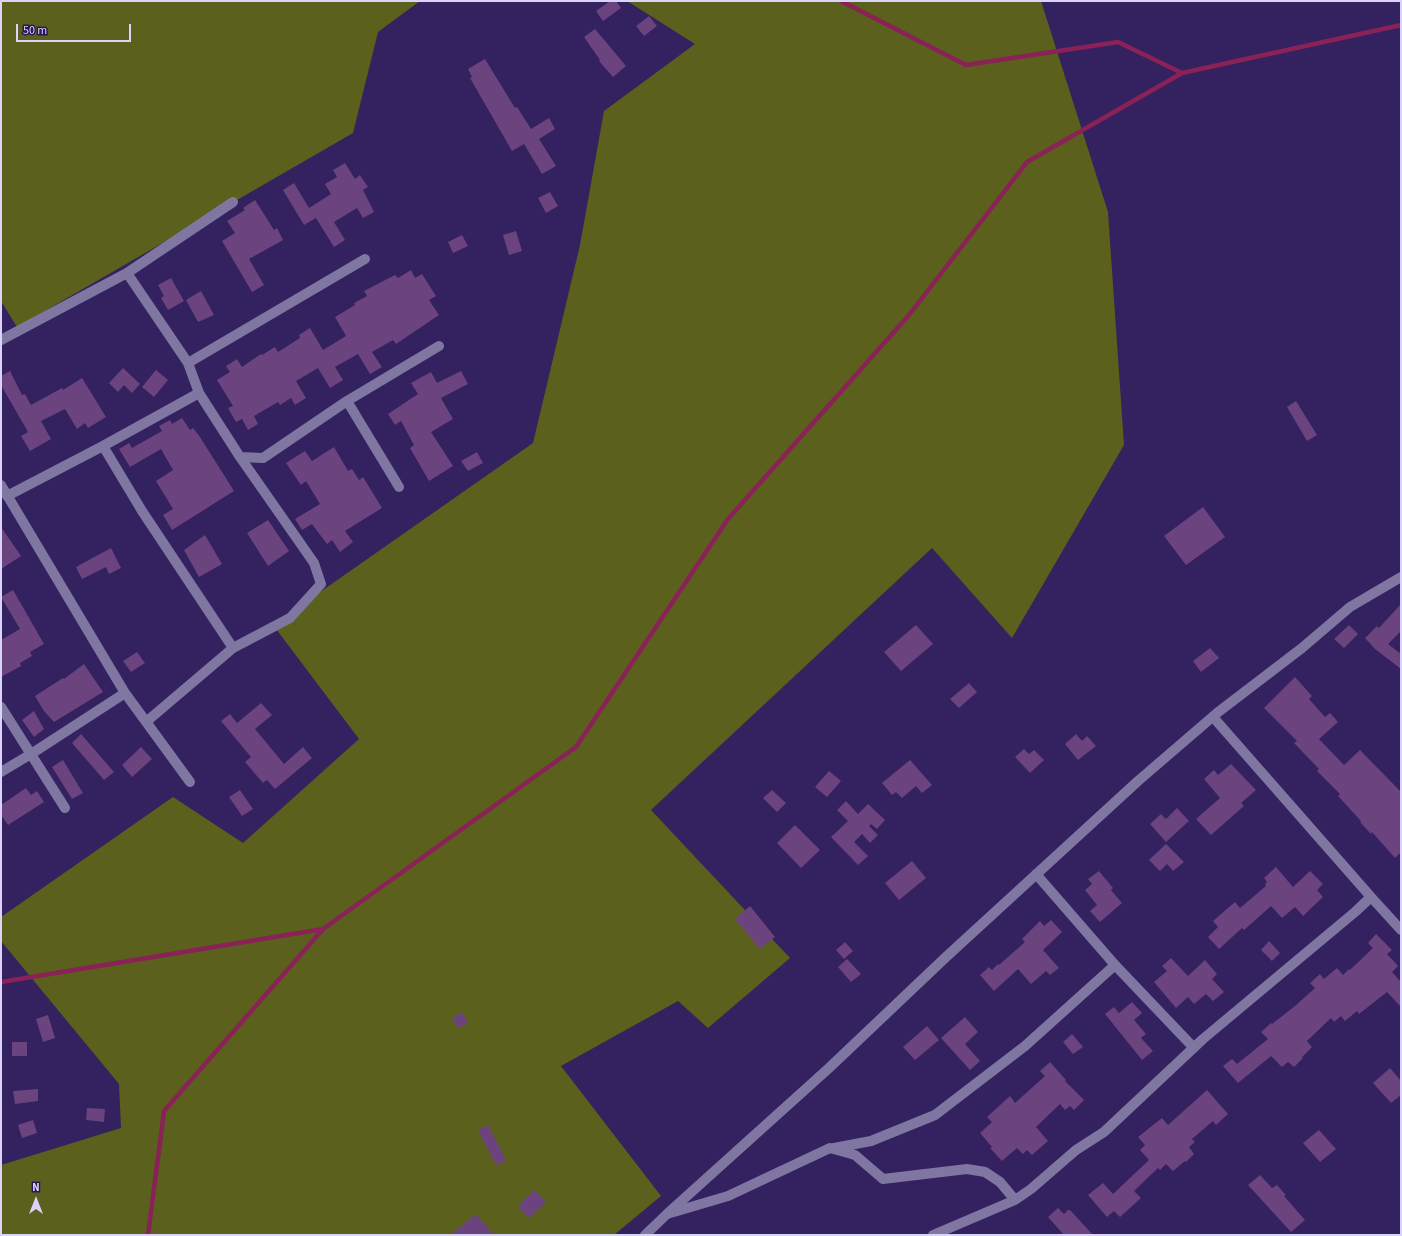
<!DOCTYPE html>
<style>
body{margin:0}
#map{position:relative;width:1402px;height:1236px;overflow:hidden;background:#34215f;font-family:"Source Sans 3",sans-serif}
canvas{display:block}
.frame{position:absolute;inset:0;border:2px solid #dbd4fa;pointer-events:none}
.north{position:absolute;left:16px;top:1180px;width:40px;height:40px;-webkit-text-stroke:3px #2b1653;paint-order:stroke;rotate:0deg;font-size:11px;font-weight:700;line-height:16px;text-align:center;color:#dbd4fa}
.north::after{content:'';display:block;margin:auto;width:14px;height:18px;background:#dbd4fa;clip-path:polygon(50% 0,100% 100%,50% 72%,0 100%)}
.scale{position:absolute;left:16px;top:24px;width:115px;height:18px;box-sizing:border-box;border:2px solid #dbd4fa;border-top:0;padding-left:5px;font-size:12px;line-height:14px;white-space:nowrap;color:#dbd4fa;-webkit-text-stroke:3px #2b1653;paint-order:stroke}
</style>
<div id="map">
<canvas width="1402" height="1236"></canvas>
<div class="frame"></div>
<div class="north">N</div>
<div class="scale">50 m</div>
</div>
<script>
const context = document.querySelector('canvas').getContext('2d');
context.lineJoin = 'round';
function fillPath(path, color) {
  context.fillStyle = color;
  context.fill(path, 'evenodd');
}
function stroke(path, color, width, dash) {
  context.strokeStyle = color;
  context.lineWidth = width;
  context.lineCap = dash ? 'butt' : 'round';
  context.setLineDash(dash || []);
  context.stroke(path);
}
fillPath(new Path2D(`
 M 1,1 L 420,1 L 378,32 L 353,133 L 17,327 L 1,301 Z
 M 627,1 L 1041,1 L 1108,212 L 1124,445 L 1012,638 L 932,548 L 651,810 L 790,958 L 708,1028 L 678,1001 L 561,1066 L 661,1196 L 614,1235 L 1,1235 L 1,1165 L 121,1128 L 119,1084 L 1,941 L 1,917 L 173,797 L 243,843 L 359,739 L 273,625 L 533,443 L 580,245 L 604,111 L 695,44 Z`), '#5b601d');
stroke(new Path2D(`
 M 841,1 L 966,65 L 1118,42 L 1182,73
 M 1,982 L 323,929
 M 148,1235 L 164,1111 L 323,929 L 576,747 L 728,519 L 909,315 L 1027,162 L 1182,73 L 1401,25`), '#8a2157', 4.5);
fillPath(new Path2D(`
 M 610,1 L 616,1 L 621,8 L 603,21 L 596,11 Z
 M 649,16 L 657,26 L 644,36 L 636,26 Z
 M 595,29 L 626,66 L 613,77 L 599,61 L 600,60 L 584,37 Z
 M 485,59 L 515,108 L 517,107 L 531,129 L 549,118 L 555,129 L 539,139 L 556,166 L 542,174 L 524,144 L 512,151 L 470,78 L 472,77 L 468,69 Z
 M 345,163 L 355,179 L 360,175 L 368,187 L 363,190 L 374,212 L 363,218 L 357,208 L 334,222 L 345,240 L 334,247 L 316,218 L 304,225 L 283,190 L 294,183 L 309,208 L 331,194 L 325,184 L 337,177 L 333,170 Z
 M 550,192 L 558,206 L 546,213 L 538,198 Z
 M 255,200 L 274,230 L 277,228 L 283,240 L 249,259 L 264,285 L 252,292 L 222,241 L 235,233 L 227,221 L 245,210 L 243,208 Z
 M 516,231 L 522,251 L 509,255 L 503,235 Z
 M 462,235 L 468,246 L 453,253 L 448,242 Z
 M 411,270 L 415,278 L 422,274 L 436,296 L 429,300 L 439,315 L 396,344 L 393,340 L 372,352 L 382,367 L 370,374 L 358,354 L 335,367 L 343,380 L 330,388 L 318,368 L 296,381 L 306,398 L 295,405 L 291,398 L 280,405 L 278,402 L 254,416 L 258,424 L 248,430 L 242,419 L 236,422 L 228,408 L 233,406 L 217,380 L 230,372 L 226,366 L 237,359 L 242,367 L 261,354 L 262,355 L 275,347 L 278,352 L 300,338 L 299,335 L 310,328 L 323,350 L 346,336 L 335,317 L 355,305 L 354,303 L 367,296 L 364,291 L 395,275 L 398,278 Z
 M 171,278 L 184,301 L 168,310 L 161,298 L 164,296 L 158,285 Z
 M 201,291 L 214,315 L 198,322 L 186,300 Z
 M 123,368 L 140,384 L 132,393 L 124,385 L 118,392 L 109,383 Z
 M 156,370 L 168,380 L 154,397 L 142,387 Z
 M 10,371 L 22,395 L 25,394 L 31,405 L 62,388 L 63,390 L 82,378 L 106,417 L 88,428 L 85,423 L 77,429 L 65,409 L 41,421 L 51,439 L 30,451 L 21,436 L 28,432 L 1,385 L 1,376 Z
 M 461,371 L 468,384 L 441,398 L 453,419 L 431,432 L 453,466 L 429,481 L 410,448 L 414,445 L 401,421 L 395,425 L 388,414 L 418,394 L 411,383 L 431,372 L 437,383 Z
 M 1296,401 L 1317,435 L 1307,441 L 1287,407 Z
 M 182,418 L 190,430 L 193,428 L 200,437 L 234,491 L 172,530 L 163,515 L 173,509 L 156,481 L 173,470 L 161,449 L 130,467 L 119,449 L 129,443 L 132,448 L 162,431 L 159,426 L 170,420 L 172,424 Z
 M 334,447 L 348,471 L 352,469 L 359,480 L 363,477 L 382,508 L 345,531 L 353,542 L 340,552 L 332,540 L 327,544 L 312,524 L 302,530 L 295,519 L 320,504 L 306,481 L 301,485 L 286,463 L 305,451 L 312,461 Z
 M 477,452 L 483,463 L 468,471 L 461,461 Z
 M 1203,507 L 1225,537 L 1186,565 L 1164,536 Z
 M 268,520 L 289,551 L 268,566 L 247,533 Z
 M 1,527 L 21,556 L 1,569 Z
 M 205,535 L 222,564 L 199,577 L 184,550 Z
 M 111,548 L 121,568 L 109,574 L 106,567 L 82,579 L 76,567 Z
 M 13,590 L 44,644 L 30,652 L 32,656 L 20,663 L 21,666 L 1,677 L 1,640 L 20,629 L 1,597 Z
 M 1401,604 L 1401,631 L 1388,644 L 1401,654 L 1401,669 L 1375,649 L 1365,638 L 1377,626 L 1379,628 Z
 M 916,625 L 933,644 L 901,671 L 884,652 Z
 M 1349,625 L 1358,634 L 1344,648 L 1334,639 Z
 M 1210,648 L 1219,658 L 1201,672 L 1193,661 Z
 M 137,652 L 145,663 L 131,672 L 123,661 Z
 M 84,664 L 103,692 L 54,722 L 44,711 L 35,696 L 63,678 L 64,679 Z
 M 1295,677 L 1312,696 L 1309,699 L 1325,717 L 1330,713 L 1338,722 L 1319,739 L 1344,765 L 1360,750 L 1401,792 L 1401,852 L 1395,858 L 1372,832 L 1371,834 L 1360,822 L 1361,821 L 1338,796 L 1340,794 L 1317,771 L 1319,769 L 1294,743 L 1297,741 L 1264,708 Z
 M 969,683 L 977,692 L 959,708 L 950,699 Z
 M 261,703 L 272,715 L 255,729 L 284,764 L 303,747 L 312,758 L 275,789 L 267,780 L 263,783 L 245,762 L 251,757 L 221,721 L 230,714 L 237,723 Z
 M 34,711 L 44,729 L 34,737 L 22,720 Z
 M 81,734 L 114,772 L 104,780 L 72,743 Z
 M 1076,734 L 1082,741 L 1087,736 L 1096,746 L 1078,760 L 1065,744 Z
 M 141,747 L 152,759 L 132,777 L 122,765 Z
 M 1024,749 L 1029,754 L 1034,750 L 1044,760 L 1030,773 L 1015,757 Z
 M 63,760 L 83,793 L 72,799 L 52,767 Z
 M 910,760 L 932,785 L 922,793 L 916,786 L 902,798 L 896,792 L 892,795 L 882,783 Z
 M 1231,764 L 1256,790 L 1241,803 L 1244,806 L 1211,835 L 1196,819 L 1220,798 L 1204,779 L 1214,770 L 1218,775 Z
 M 829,771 L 841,781 L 827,797 L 815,787 Z
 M 26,788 L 31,795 L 37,791 L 44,802 L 8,825 L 1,815 L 1,805 Z
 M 240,790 L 253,809 L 242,816 L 229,797 Z
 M 772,790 L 786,803 L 777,812 L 763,798 Z
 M 846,801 L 858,814 L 868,804 L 885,820 L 877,829 L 871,824 L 869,826 L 878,835 L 870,843 L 862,834 L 854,842 L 868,856 L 858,865 L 831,837 L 848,821 L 837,810 Z
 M 1177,808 L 1189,821 L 1166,842 L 1150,824 L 1161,814 L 1166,819 Z
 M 795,825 L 820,850 L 801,868 L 777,843 Z
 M 1166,844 L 1184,862 L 1173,871 L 1167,864 L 1160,871 L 1149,860 Z
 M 912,861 L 926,878 L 899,900 L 885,883 Z
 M 1276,867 L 1293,887 L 1310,871 L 1323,884 L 1317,890 L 1323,897 L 1303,916 L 1295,907 L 1282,918 L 1271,906 L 1244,930 L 1242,928 L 1219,949 L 1208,937 L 1218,927 L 1213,921 L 1235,902 L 1240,908 L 1266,886 L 1265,884 L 1267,882 L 1264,878 Z
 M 1099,871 L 1113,888 L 1111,890 L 1122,903 L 1100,922 L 1090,911 L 1097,905 L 1085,890 L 1092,884 L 1088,879 Z
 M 750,906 L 775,937 L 760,949 L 735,919 Z
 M 1051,920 L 1062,932 L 1043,950 L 1059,968 L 1050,975 L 1046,971 L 1031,984 L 1018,969 L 994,991 L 980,975 L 989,967 L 992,970 L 998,964 L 999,965 L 1025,942 L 1022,939 L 1040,921 L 1044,926 Z
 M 1376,934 L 1392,950 L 1387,954 L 1398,966 L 1392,972 L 1401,982 L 1401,1007 L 1387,992 L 1359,1014 L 1357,1011 L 1345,1021 L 1341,1016 L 1334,1022 L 1331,1018 L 1307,1041 L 1312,1047 L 1302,1057 L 1303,1058 L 1294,1067 L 1288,1062 L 1282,1067 L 1271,1056 L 1238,1083 L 1223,1066 L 1232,1059 L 1237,1064 L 1268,1039 L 1261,1032 L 1271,1023 L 1272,1024 L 1295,1006 L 1315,988 L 1310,983 L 1320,974 L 1324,979 L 1337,968 L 1343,975 L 1349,969 L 1350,970 L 1373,948 L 1368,943 Z
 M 1269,941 L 1280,953 L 1272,961 L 1261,950 Z
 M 845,942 L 853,951 L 844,959 L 836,950 Z
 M 1171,958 L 1188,976 L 1205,960 L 1217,974 L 1212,979 L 1224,992 L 1213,1001 L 1206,994 L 1194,1004 L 1188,997 L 1176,1008 L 1154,982 L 1167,971 L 1162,966 Z
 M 847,959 L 861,974 L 851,982 L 838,967 Z
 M 1132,1002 L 1142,1013 L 1134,1020 L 1146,1034 L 1141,1038 L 1153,1051 L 1142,1060 L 1105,1014 L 1114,1007 L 1119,1013 Z
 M 462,1012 L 468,1023 L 458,1028 L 452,1018 Z
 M 48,1015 L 55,1038 L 43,1042 L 36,1019 Z
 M 965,1017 L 978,1032 L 965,1044 L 980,1061 L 970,1070 L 941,1038 Z
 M 927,1026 L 939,1040 L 915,1060 L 903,1047 Z
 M 1072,1034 L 1083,1047 L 1073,1054 L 1063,1042 Z
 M 12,1042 L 27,1042 L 27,1056 L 12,1056 Z
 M 1050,1062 L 1066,1080 L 1065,1081 L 1084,1100 L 1074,1110 L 1070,1106 L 1065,1110 L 1060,1104 L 1036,1127 L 1048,1141 L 1032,1155 L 1027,1150 L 1023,1154 L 1017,1148 L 1002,1161 L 990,1148 L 992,1147 L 980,1133 L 992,1122 L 987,1117 L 1010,1096 L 1015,1103 L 1045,1076 L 1040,1071 Z
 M 1390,1068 L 1401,1081 L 1401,1095 L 1391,1103 L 1373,1083 Z
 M 38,1089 L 38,1101 L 15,1104 L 13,1091 Z
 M 1207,1090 L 1228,1114 L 1216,1125 L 1213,1121 L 1192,1139 L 1195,1142 L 1189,1147 L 1194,1154 L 1186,1162 L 1185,1161 L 1173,1171 L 1166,1164 L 1160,1170 L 1158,1168 L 1134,1191 L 1141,1198 L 1120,1217 L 1114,1211 L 1107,1217 L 1088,1195 L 1103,1183 L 1113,1194 L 1149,1160 L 1140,1150 L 1145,1145 L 1138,1137 L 1162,1118 L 1168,1125 Z
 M 87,1108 L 105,1109 L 104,1122 L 86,1120 Z
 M 33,1120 L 37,1133 L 22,1138 L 18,1125 Z
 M 488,1125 L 506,1160 L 496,1165 L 478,1130 Z
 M 1319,1130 L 1336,1149 L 1320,1162 L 1303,1143 Z
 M 1260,1175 L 1272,1188 L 1277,1185 L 1286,1195 L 1284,1196 L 1305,1220 L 1291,1232 L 1248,1185 Z
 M 534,1190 L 546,1202 L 529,1218 L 518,1206 Z
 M 1058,1208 L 1064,1214 L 1068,1210 L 1070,1210 L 1093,1235 L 1064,1235 L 1048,1217 Z
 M 476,1214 L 494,1235 L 450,1235 Z`), '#6b437f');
stroke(new Path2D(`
 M 127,273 L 233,202
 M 1,340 L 127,273 L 188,363 L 199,393 L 103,446 L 7,496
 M 188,363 L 365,259
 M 199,393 L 240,457 L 263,458 L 347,401 L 439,346
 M 347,401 L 399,487
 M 103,446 L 142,511 L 233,648 L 146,722
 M 1,485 L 125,693 L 31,754 L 1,772
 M 233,648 L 290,618 L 321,584 L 314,563 L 240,457
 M 125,693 L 190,782
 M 1,707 L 65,808
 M 1213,717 L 1371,897
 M 1036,874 L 1115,965 L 1194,1048
 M 834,1148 L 871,1141 L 935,1115 L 1025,1046 L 1115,965
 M 667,1214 L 829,1068 L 946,957 L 1138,781 L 1217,713 L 1302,648 L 1350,607 L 1401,577
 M 645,1235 L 667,1214 L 728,1196 L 830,1148 L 855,1155 L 883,1179 L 967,1169 L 985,1172 L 1000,1182 L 1015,1200 L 1031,1189 L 1076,1150 L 1104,1132 L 1203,1039 L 1355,912 L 1371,897 L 1401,930
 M 933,1235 L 1015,1200`), '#7f76a2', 10);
</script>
